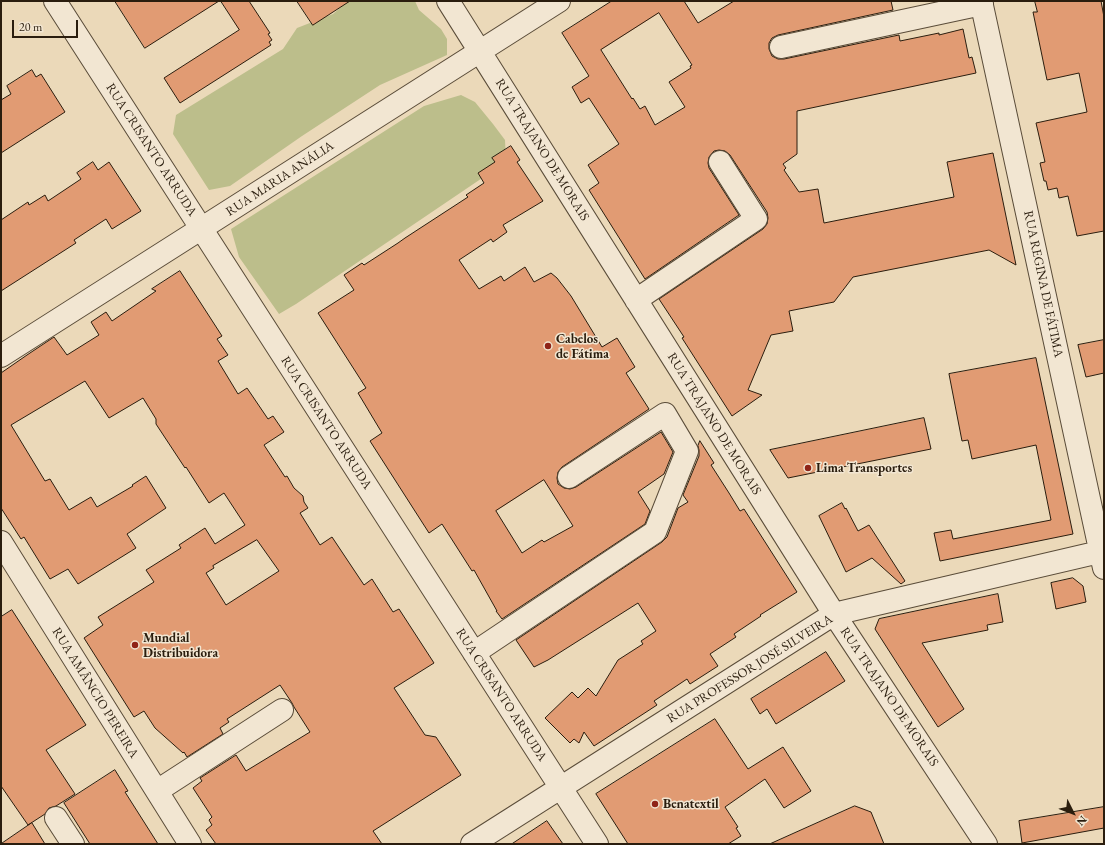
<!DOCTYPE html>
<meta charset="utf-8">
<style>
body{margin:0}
#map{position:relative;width:1105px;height:845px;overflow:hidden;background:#ebd9b9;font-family:"EB Garamond",serif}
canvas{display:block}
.frame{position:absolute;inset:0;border:2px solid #2a1d0e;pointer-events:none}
.north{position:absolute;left:1053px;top:793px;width:40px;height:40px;-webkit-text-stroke:3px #f2e6d2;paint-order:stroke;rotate:132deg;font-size:11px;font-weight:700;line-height:16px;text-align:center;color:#2a1d0e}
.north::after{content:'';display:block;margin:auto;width:14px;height:18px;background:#2a1d0e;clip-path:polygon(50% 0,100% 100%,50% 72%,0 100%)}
.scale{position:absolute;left:12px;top:20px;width:66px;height:18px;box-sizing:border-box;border:2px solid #2a1d0e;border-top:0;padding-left:5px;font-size:12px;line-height:14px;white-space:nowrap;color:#2a1d0e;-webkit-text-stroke:3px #f2e6d2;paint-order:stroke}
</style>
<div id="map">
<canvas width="1105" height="845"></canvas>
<div class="frame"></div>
<div class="north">N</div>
<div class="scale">20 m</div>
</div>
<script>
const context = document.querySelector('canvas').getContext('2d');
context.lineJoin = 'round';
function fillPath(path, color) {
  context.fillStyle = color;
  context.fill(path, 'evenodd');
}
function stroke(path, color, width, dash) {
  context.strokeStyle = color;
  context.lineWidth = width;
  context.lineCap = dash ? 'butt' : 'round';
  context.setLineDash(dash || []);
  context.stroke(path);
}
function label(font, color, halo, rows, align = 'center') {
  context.font = font + ' "EB Garamond",serif';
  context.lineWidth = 3;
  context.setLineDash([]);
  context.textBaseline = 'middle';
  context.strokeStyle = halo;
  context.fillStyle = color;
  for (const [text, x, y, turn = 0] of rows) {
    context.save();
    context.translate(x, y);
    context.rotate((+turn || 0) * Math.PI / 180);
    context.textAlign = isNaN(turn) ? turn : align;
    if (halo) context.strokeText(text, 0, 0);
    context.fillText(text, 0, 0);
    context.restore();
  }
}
fillPath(new Path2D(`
 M 348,1 L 415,1 L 419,10 L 441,29 L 447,39 L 447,55 L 380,85 L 302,136 L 230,186 L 209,190 L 173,134 L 176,115 L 283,49 L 297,28 L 333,14 Z
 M 461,95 L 475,102 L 493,124 L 505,140 L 506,161 L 497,168 L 296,304 L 279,314 L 239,257 L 231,229 L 424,106 Z`), '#bcbe8b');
const building = new Path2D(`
 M 115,1 L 219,1 L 145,48 Z
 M 221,1 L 249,1 L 270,33 L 268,34 L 272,40 L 269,42 L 271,45 L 180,103 L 164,78 L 239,30 Z
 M 297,1 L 350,1 L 313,25 Z
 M 612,1 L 684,1 L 698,23 L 734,1 L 891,1 L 893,10 L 778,35 L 772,38 L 769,43 L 769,49 L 772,56 L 778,59 L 784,59 L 899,35 L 900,41 L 939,33 L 939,35 L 963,29 L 969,58 L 972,57 L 976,73 L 797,111 L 797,154 L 783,164 L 786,168 L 784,170 L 799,192 L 818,189 L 824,223 L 954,197 L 947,162 L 993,153 L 1016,265 L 989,250 L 853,277 L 834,302 L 789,311 L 793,331 L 771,335 L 748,390 L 762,395 L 732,416 L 682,338 L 684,337 L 659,299 L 763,229 L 767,224 L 768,218 L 767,212 L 730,155 L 725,151 L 719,150 L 714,151 L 709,157 L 708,163 L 709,168 L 739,215 L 645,279 L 589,190 L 599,183 L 588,165 L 619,144 L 589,98 L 581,103 L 572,87 L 589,76 L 562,33 ZM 659,13 L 692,65 L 690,66 L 691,68 L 669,82 L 685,107 L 655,125 L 645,106 L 640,109 L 633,98 L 632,99 L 601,50 Z
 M 1035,1 L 1101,1 L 1104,17 L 1104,231 L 1077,236 L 1068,196 L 1059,198 L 1057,188 L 1048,190 L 1046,181 L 1044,181 L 1040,163 L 1045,162 L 1036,123 L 1087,112 L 1079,73 L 1047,80 L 1033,12 L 1037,12 Z
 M 32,70 L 36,77 L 41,74 L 65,112 L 1,153 L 1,100 L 11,94 L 7,86 Z
 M 511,146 L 520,160 L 517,162 L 543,201 L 503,225 L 507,232 L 493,242 L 491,239 L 459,260 L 479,289 L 501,276 L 504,281 L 525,267 L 534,282 L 551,273 L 557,278 L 571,296 L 602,347 L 617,338 L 635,367 L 626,373 L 649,409 L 562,467 L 558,472 L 557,478 L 558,484 L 564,488 L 570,489 L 576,487 L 661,432 L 673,452 L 664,474 L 638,492 L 650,511 L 645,524 L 502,619 L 496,611 L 497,611 L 474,570 L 472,571 L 442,524 L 429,533 L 370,441 L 382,433 L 358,393 L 366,388 L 318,313 L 354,290 L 344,275 L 362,263 L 364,265 L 398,243 L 405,238 L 468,197 L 466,195 L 484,183 L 478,173 L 495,162 L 492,158 ZM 544,480 L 573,526 L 544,542 L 542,540 L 522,553 L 496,511 Z
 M 93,162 L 98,170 L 109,162 L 141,211 L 112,229 L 106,219 L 74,240 L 76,243 L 1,291 L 1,220 L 28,202 L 29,205 L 45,195 L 48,201 L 81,179 L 77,173 Z
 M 180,271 L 222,336 L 217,339 L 228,355 L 218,361 L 238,394 L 247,388 L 268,419 L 273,416 L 284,432 L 264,445 L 285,477 L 287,476 L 294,488 L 303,496 L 304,502 L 308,508 L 300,513 L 320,545 L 332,537 L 364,585 L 372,579 L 393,612 L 399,609 L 434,663 L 394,688 L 425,735 L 436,737 L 461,775 L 373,831 L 382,844 L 216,844 L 206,830 L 212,825 L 209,820 L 212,817 L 193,788 L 202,781 L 200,778 L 236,755 L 246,771 L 310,732 L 294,707 L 292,703 L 280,685 L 227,719 L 229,722 L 220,728 L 223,734 L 187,757 L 184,752 L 183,753 L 155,728 L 144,711 L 134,717 L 84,638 L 103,625 L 98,617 L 154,582 L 146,570 L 181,548 L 179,545 L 205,528 L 215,544 L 245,525 L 224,493 L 209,503 L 186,467 L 185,468 L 156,424 L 156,419 L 143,398 L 109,418 L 85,381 L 11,425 L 45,481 L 50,479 L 69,510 L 91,497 L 97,507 L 133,486 L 132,485 L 146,476 L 166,508 L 127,534 L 136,548 L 78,584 L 68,569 L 50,579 L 24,537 L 21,539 L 1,508 L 1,373 L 27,355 L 54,337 L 67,355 L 99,335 L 91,322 L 106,312 L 112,321 L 156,291 L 152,289 ZM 257,540 L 279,571 L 226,605 L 206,573 L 214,568 L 213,566 Z
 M 1104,340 L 1104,373 L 1086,377 L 1078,345 Z
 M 1036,358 L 1073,534 L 940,561 L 934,533 L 951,530 L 953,539 L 1051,520 L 1036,445 L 972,459 L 968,440 L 962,441 L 949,374 Z
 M 924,418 L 931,449 L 788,478 L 770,450 Z
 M 700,441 L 714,463 L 711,465 L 729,493 L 740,511 L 744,509 L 797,592 L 760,615 L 761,616 L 734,634 L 736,637 L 710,654 L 718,666 L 690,684 L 687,679 L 654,701 L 657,705 L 594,746 L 584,732 L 579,743 L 574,739 L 570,743 L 545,718 L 572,692 L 578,698 L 588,688 L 596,696 L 618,660 L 643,644 L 641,641 L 656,631 L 638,603 L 548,660 L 534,667 L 516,640 L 662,542 L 667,537 L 678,508 L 688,502 L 683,495 L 699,456 L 699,450 L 698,446 Z
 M 842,503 L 845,509 L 846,508 L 858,531 L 869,525 L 905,581 L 901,584 L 872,558 L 846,572 L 819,516 Z
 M 1073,578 L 1083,586 L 1086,602 L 1056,609 L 1051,583 Z
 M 998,594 L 1003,622 L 987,625 L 988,630 L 922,643 L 964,709 L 938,727 L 875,629 L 879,619 Z
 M 12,610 L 86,725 L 46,750 L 75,794 L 56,806 L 49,808 L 45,814 L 28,825 L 1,786 L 1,617 Z
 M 826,652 L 845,681 L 776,724 L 767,709 L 760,714 L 751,699 Z
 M 715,719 L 748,769 L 783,747 L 811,791 L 784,808 L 765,779 L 725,807 L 738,827 L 736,828 L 741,836 L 728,844 L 628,844 L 596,794 Z
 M 115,770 L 128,791 L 125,792 L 158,844 L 90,844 L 64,803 Z
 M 855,806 L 871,812 L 884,844 L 770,844 Z
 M 1104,807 L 1104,828 L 1022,843 L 1019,821 Z
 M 547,821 L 563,844 L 512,844 Z
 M 32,823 L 45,844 L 1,844 Z`);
fillPath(building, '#e19b73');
stroke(building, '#2a1d0e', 1);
const minor = new Path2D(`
 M 55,1 L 597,844
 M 448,1 L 834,614 L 986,844
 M 981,1 L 1104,568
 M 781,47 L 982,4
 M 636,300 L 756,219 L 720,162
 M 1,356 L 559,1
 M 1,542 L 190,844
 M 474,653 L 655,532 L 687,451 L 665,414 L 569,477
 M 157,791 L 282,710
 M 56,818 L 73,844
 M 472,844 L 834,614 L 1104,551`);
stroke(minor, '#5a4c39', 24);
stroke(minor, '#f2e6d2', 22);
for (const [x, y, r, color] of [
 [548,346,4,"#8f2418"],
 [808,468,4,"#8f2418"],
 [135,645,4,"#8f2418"],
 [655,804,4,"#8f2418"]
]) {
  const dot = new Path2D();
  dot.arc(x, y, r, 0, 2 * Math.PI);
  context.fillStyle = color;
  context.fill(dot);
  stroke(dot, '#f2e6d2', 1.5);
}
label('13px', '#2a1d0e', '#f2e6d2', [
 ["RUA CRISANTO ARRUDA",151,150,57],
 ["RUA TRAJANO DE MORAIS",542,150,58],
 ["RUA MARIA ANÁLIA",280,179,-33],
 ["RUA REGINA DE FÁTIMA",1043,284,78],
 ["RUA CRISANTO ARRUDA",326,423,57],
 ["RUA TRAJANO DE MORAIS",714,424,58],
 ["RUA PROFESSOR JOSÉ SILVEIRA",750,669,-32],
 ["RUA AMÂNCIO PEREIRA",95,693,58],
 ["RUA CRISANTO ARRUDA",501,695,57],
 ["RUA TRAJANO DE MORAIS",889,697,56]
]);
label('bold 13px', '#2a1d0e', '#f2e6d2', [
 ["Cabelos",556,339],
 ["de Fátima",556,354],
 ["Lima Transportes",816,468],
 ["Mundial",143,638],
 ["Distribuidora",143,653],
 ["Benatextil",663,804]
], 'left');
</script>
